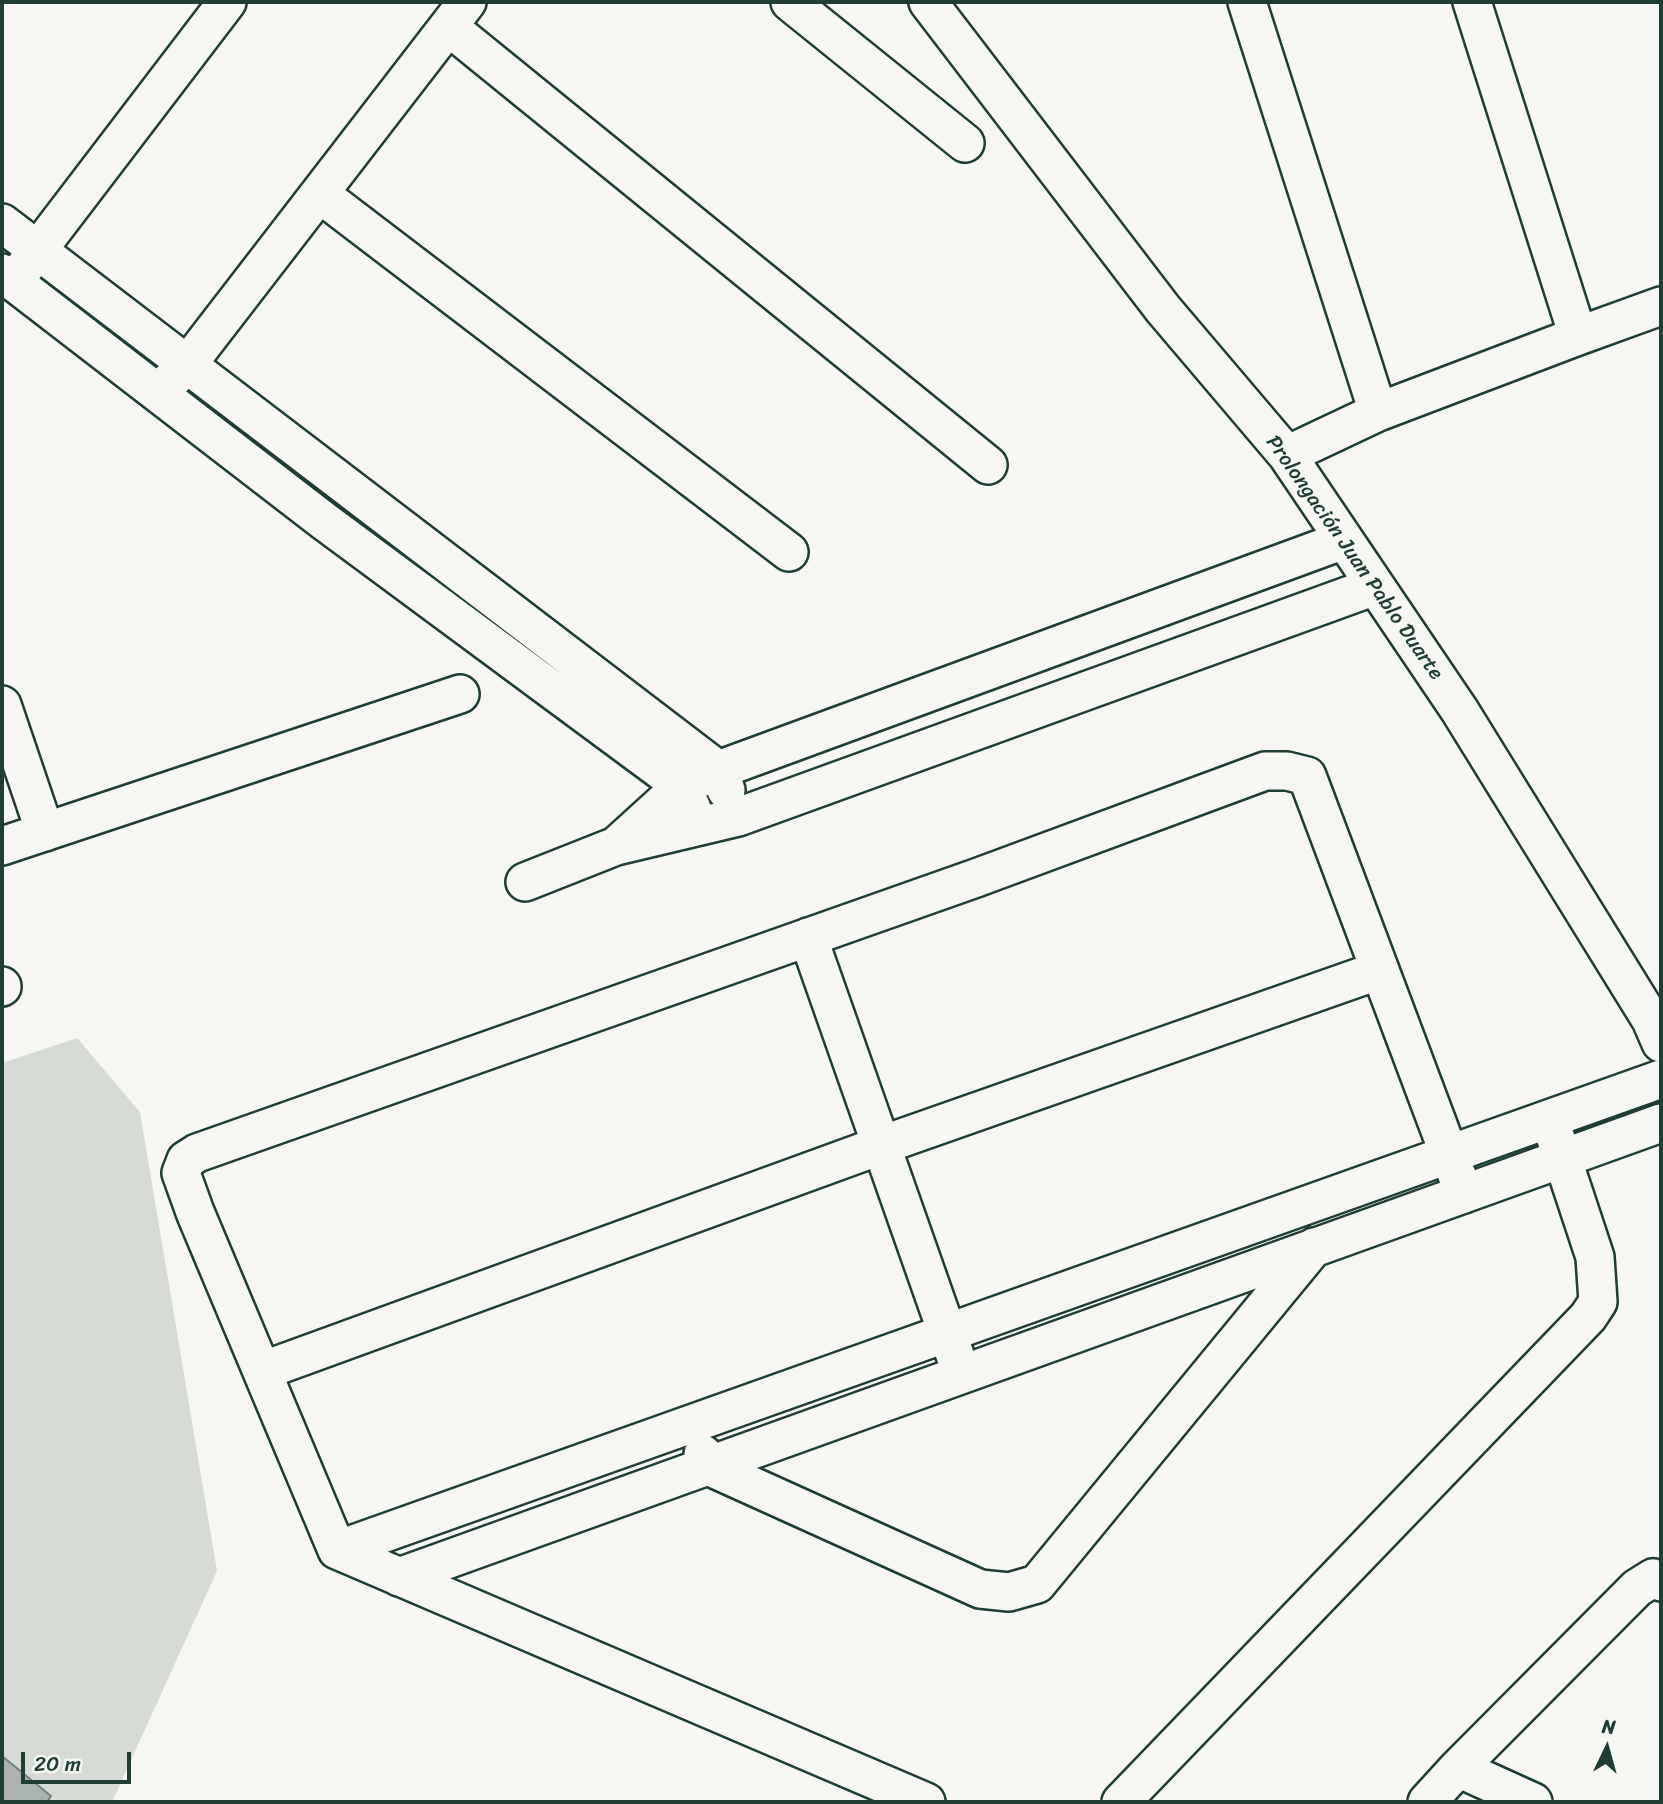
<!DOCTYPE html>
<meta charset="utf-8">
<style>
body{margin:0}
#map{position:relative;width:1663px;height:1804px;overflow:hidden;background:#f6f6f2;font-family:Sriracha,sans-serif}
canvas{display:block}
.frame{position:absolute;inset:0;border:4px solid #1f3d34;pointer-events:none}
.north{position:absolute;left:1572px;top:1713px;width:70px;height:70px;-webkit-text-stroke:5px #f6f6f2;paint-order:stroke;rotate:5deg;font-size:19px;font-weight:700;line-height:28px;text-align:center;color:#1f3d34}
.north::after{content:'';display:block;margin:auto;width:24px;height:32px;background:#1f3d34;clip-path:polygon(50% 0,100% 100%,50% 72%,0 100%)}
.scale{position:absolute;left:21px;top:1752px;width:110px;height:32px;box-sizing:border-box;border:4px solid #1f3d34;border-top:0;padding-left:9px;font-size:21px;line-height:24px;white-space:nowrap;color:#1f3d34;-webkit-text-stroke:5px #f6f6f2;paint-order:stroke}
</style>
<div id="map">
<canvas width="1663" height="1804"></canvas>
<div class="frame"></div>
<div class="north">N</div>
<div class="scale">20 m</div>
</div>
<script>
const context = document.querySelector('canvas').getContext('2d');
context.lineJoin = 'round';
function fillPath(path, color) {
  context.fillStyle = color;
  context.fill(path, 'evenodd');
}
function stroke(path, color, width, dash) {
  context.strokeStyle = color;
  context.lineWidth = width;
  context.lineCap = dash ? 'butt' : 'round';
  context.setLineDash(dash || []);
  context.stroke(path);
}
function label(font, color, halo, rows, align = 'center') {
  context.font = font + ' Sriracha,sans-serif';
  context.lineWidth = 7;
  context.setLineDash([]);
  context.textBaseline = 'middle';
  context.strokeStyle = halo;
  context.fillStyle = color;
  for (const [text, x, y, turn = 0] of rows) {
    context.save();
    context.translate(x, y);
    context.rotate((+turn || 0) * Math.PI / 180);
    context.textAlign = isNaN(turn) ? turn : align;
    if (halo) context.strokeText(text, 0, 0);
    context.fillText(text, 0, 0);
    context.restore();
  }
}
fillPath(new Path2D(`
 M 77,1038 L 140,1112 L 217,1571 L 112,1802 L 47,1802 L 50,1795 L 2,1756 L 2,1063 Z`), '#d6dbd6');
const water = new Path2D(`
 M 2,1756 L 51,1796 L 47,1802 L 2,1802 Z`);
fillPath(water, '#aab3ae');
stroke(water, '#72847d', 2);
const street = new Path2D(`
 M 790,2 L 965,143
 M 928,2 L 1163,309 L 1287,455 L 1460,711 L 1651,1020 L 1661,1043
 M 1247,2 L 1378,412 L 1287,455
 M 1472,2 L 1578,336
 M 449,27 L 988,465
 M 320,194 L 789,552
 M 2,223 L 718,770 L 726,790
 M 24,268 L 227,2
 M 2,273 L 324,521 L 682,786 L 692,809
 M 169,382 L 187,365 L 467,2
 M 1378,412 L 1578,336 L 1661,306
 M 1344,540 L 718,770 L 682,786 L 616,846 L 738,817 L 1375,586
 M 2,705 L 45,832
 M 2,846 L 460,694
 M 525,882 L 616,846
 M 808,937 L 955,1355
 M 2,987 L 2,986
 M 262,1371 L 882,1145 L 1380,970
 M 703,1454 L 708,1466 L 980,1589 L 1009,1592 L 1037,1584 L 1314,1247
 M 337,1550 L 1661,1079
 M 399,1577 L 1661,1123
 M 1458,1768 L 1637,1588 L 1653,1578 L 1661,1582
 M 926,1802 L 337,1550 L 195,1212 L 181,1173 L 186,1160 L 197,1153 L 976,878 L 1265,771 L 1287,771 L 1307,776 L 1464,1194
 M 1121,1802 L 1588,1317 L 1598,1302 L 1595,1257 L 1555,1136
 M 1427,1802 L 1458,1768 L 1533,1802`);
stroke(street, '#1f3d34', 42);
stroke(street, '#f6f6f2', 37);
label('21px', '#1f3d34', '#f6f6f2', [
 ["Prolongación Juan Pablo Duarte",1354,558,55]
]);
</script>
